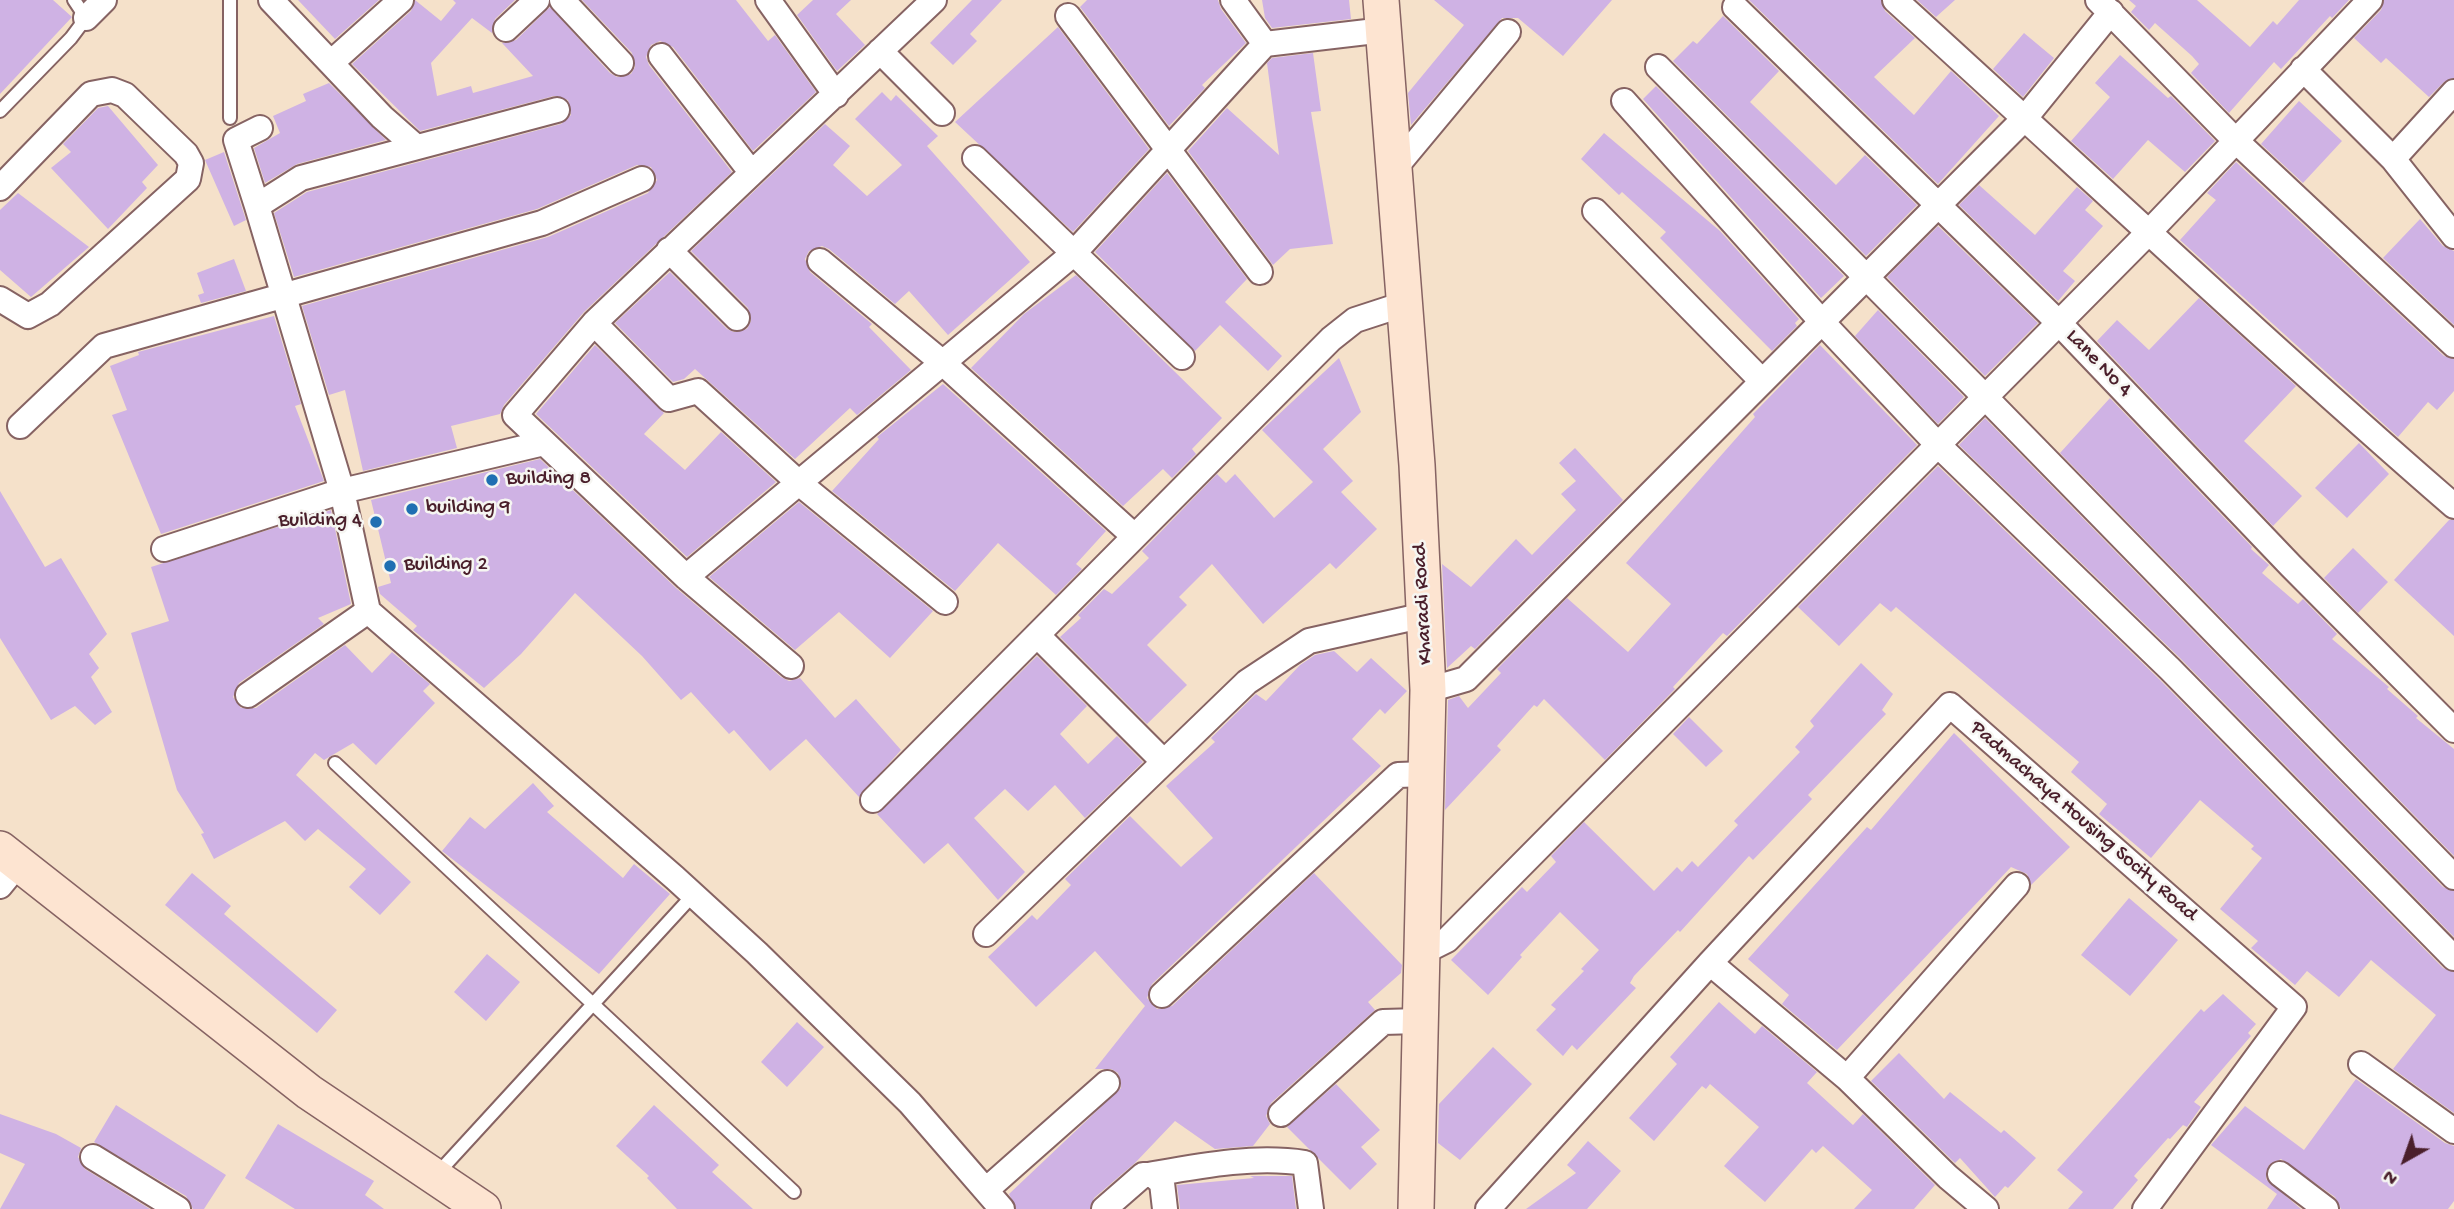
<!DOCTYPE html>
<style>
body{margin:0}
#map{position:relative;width:2454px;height:1209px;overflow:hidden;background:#f5e1ca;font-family:"Gochi Hand",sans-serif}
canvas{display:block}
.north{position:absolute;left:2370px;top:1125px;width:70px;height:70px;-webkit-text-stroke:5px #f6f6f2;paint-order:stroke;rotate:220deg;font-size:19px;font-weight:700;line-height:28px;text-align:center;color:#4a1f2b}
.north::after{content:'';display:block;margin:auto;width:24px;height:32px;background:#4a1f2b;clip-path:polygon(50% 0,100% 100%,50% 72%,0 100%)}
</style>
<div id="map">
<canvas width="2454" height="1209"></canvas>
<div class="north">N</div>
</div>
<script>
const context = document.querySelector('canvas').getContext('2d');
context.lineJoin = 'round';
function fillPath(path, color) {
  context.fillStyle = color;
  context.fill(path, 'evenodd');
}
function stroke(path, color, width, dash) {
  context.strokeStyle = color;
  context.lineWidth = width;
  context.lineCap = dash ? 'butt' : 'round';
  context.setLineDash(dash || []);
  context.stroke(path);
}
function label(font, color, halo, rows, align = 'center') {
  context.font = font + ' "Gochi Hand",sans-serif';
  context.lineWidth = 5;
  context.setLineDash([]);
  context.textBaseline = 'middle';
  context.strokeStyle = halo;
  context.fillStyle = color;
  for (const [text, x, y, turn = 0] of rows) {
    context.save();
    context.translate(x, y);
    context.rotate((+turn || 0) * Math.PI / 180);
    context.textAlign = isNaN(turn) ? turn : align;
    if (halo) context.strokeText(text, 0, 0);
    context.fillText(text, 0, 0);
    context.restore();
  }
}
fillPath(new Path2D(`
 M 0,0 L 53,0 L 72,17 L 0,94 Z
 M 298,0 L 379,0 L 335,39 Z
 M 415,0 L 441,21 L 456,3 L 453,0 L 515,0 L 495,19 L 492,33 L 472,18 L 431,63 L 437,96 L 471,86 L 473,93 L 533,76 L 502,43 L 516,40 L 550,7 L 610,73 L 617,77 L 631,74 L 635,67 L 632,53 L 582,0 L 736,0 L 768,41 L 775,35 L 816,92 L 753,151 L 673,47 L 660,41 L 651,45 L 646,57 L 649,65 L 732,172 L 584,312 L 504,405 L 500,414 L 451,426 L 457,448 L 363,471 L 345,390 L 329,395 L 302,306 L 548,237 L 648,193 L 657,180 L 651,167 L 637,165 L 537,209 L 294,277 L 274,213 L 307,192 L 561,124 L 571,115 L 568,100 L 554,96 L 420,131 L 352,64 L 411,11 Z
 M 813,0 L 851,0 L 836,14 L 865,45 L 837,71 L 797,15 Z
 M 972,0 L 1002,0 L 970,34 L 977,41 L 953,65 L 930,43 Z
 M 1087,0 L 1218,0 L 1221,9 L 1246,43 L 1202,85 L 1205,88 L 1169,126 L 1080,7 Z
 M 1262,0 L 1349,0 L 1351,19 L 1272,28 L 1265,18 Z
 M 1434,0 L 1612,0 L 1563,56 L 1518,18 L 1502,18 L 1411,125 L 1408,93 L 1464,25 Z
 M 1749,0 L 1881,0 L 1885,11 L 1915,38 L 1874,77 L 1914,115 L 1951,71 L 1999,116 L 1938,184 Z
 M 1917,0 L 1955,0 L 1936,17 Z
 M 2129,0 L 2197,0 L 2250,47 L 2273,21 L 2277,25 L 2299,0 L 2349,0 L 2332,18 L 2330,16 L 2281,69 L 2274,62 L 2229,113 L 2191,73 L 2199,64 L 2192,56 L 2155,23 L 2149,30 L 2131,12 L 2136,6 Z
 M 2384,0 L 2454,0 L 2454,78 L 2444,82 L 2429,97 L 2386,58 L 2381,63 L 2354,38 L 2381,10 Z
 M 1723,16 L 1779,71 L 1750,102 L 1784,135 L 1836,185 L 1865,155 L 1917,205 L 1866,256 L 1673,61 L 1693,41 L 1697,44 Z
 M 1058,27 L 1149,149 L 1073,232 L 955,122 Z
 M 2024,33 L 2054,58 L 2023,97 L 1993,69 Z
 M 1313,53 L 1321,111 L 1311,112 L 1333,244 L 1290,249 L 1273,265 L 1188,151 L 1227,108 L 1279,155 L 1267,63 L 1272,58 Z
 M 2120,55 L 2168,98 L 2171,96 L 2215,141 L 2185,172 L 2148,140 L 2113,179 L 2071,141 L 2110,97 L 2095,83 Z
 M 329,83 L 386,140 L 297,164 L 265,183 L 254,148 L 280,133 L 273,116 L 306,101 L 303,94 Z
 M 1656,86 L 1844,276 L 1821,298 L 1643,99 Z
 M 882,92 L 891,101 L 896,95 L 938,136 L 927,146 L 1030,262 L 948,335 L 909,291 L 895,304 L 829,249 L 822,246 L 809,251 L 805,259 L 810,272 L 872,324 L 869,327 L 911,370 L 857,415 L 850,408 L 795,459 L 695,369 L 684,379 L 673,382 L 615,323 L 670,272 L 727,329 L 734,332 L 747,329 L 751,321 L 748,308 L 691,251 L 825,124 L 850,146 L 833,165 L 867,196 L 902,165 L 855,119 Z
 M 2299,101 L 2342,141 L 2303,183 L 2261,144 Z
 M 108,106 L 158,165 L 142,182 L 147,188 L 108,229 L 51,168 L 71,152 L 63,144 L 98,108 Z
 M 1604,133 L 1720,231 L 1799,319 L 1795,323 L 1797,326 L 1772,351 L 1660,238 L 1666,232 L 1622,192 L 1619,195 L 1581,159 Z
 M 224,152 L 246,220 L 234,226 L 205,160 Z
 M 2236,162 L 2444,356 L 2454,359 L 2454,391 L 2437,410 L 2428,402 L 2398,437 L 2180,240 L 2216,200 L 2207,193 Z
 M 1167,173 L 1247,279 L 1225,302 L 1282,356 L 1268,371 L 1220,325 L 1195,351 L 1095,252 Z
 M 1979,185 L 2035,235 L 2077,187 L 2093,201 L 2085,210 L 2103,226 L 2063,271 L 2075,281 L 2058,301 L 1959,205 Z
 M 18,193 L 89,247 L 31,297 L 0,270 L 0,210 Z
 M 2420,219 L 2443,246 L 2454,251 L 2454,325 L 2383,258 Z
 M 1938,226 L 2038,323 L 1985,376 L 1887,277 Z
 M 234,259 L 246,291 L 201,303 L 198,295 L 204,293 L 197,273 Z
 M 1076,275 L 1222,418 L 1192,449 L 1196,454 L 1172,478 L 1163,469 L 1123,506 L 971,368 L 1024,314 Z
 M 2199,298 L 2296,386 L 2244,441 L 2302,496 L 2273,526 L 2097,341 L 2117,320 L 2149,350 Z
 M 1878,310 L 1964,397 L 1938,424 L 1855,336 Z
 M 274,316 L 301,404 L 295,406 L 324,481 L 161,534 L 112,415 L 127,410 L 110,366 L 139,355 L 138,352 Z
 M 595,345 L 664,413 L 644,434 L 685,470 L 721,432 L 776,482 L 687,557 L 536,414 Z
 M 1820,345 L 1917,445 L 1727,636 L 1723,633 L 1673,687 L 1675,689 L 1605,760 L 1544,699 L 1537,707 L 1534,705 L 1497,746 L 1501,750 L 1445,810 L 1448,700 L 1459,696 L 1468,708 L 1501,673 L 1497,669 L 1567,598 L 1628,652 L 1671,604 L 1626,563 L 1755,417 L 1753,414 Z
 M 1339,358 L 1361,412 L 1323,449 L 1353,481 L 1341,492 L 1377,529 L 1336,569 L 1330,563 L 1263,624 L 1212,564 L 1179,597 L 1187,605 L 1147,645 L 1187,685 L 1147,724 L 1060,637 L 1081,618 L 1078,615 L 1104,589 L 1112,594 L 1149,558 L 1142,551 L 1217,474 L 1226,483 L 1235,474 L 1274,518 L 1313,482 L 1262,430 Z
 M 943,384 L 1106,531 L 1076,564 L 1082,569 L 1056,595 L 998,543 L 955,591 L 832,491 L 879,439 L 877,437 Z
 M 2110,398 L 2252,547 L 2251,549 L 2269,565 L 2262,573 L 2298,604 L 2303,599 L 2337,634 L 2332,639 L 2389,687 L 2387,689 L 2418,716 L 2416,718 L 2454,749 L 2454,856 L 2060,453 Z
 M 1985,418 L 2443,887 L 2454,891 L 2454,937 L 2180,658 L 1959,445 Z
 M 2359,443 L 2389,474 L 2347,518 L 2315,488 Z
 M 1575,448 L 1623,500 L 1475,649 L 1471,646 L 1447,668 L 1442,564 L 1471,587 L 1516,539 L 1532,555 L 1576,510 L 1561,494 L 1576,481 L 1559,463 Z
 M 540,459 L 676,588 L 781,677 L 789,681 L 800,678 L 835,718 L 856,699 L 901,750 L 859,797 L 806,739 L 770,771 L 734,730 L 729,734 L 691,692 L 681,700 L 642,656 L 575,593 L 521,654 L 484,688 L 413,630 L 417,626 L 380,594 L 378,587 L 391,583 L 371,500 Z
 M 1938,466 L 2160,680 L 2443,968 L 2454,972 L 2454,1113 L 2393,1069 L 2436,1015 L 2371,960 L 2339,997 L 2307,971 L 2295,985 L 2251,948 L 2258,941 L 2220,909 L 2262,858 L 2251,849 L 2254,846 L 2200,800 L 2151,858 L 2099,814 L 2107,804 L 2071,772 L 2079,762 L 1896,607 L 1891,612 L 1880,603 L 1839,646 L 1798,607 Z
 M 0,491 L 45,567 L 61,558 L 107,634 L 89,654 L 99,668 L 91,677 L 112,712 L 95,725 L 75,706 L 51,720 L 0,638 Z
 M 799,502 L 933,611 L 890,658 L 839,612 L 795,650 L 709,577 Z
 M 331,510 L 351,604 L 318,618 L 324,624 L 239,683 L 233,697 L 241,708 L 256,708 L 345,645 L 372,673 L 392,652 L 430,684 L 423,691 L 435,703 L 376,765 L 353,743 L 324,760 L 315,753 L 296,775 L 411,882 L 380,915 L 349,887 L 366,869 L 318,829 L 305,841 L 285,821 L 214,859 L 201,834 L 204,833 L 177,790 L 131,633 L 169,621 L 151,567 Z
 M 2449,520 L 2454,520 L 2454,636 L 2394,580 Z
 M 2353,548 L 2388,582 L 2358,613 L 2324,578 Z
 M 1334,651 L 1357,672 L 1371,658 L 1407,691 L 1385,714 L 1380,709 L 1352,739 L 1381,766 L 1152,984 L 1147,998 L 1157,1009 L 1172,1006 L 1314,873 L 1402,965 L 1401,973 L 1368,1002 L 1375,1010 L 1271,1103 L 1266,1116 L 1270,1124 L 1253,1146 L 1215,1149 L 1175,1121 L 1135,1163 L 1094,1198 L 1090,1209 L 1016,1209 L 1009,1194 L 1121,1088 L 1118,1073 L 1111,1069 L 1095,1069 L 1145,1006 L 1095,951 L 1036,1007 L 988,957 L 1032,915 L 1037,920 L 1071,885 L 1065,879 L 1130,816 L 1181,867 L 1213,838 L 1166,786 L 1215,742 L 1211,738 L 1256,694 L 1266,701 L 1300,665 L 1315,655 Z
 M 1037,656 L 1087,706 L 1060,734 L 1088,764 L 1117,736 L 1143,762 L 1085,818 L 1055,785 L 1028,811 L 1005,789 L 974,818 L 1025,872 L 998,900 L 948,843 L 924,864 L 877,814 Z
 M 1861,663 L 1893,694 L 1882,710 L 1886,714 L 1808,795 L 1812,799 L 1753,860 L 1749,856 L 1680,932 L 1678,930 L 1634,976 L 1630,983 L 1636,988 L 1577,1050 L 1572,1045 L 1563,1056 L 1536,1030 L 1556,1009 L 1551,1005 L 1584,971 L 1581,969 L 1599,950 L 1560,912 L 1520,955 L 1522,957 L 1488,995 L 1451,960 L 1522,887 L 1527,892 L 1556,862 L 1551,856 L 1584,822 L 1654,891 L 1677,867 L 1682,872 L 1692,861 L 1698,867 L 1738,825 L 1734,821 L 1800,752 L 1795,747 L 1814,726 L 1810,721 Z
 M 1689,717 L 1723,751 L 1706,767 L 1673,734 Z
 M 1954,733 L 2070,847 L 2031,885 L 2027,874 L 2011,867 L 1837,1050 L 1782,1004 L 1789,995 L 1748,959 L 1867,827 L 1871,830 Z
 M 533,783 L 554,806 L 547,812 L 623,878 L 634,864 L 670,894 L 599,974 L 442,851 L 470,817 L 485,829 Z
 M 192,873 L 231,906 L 224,914 L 337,1010 L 317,1033 L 165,905 Z
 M 2129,898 L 2178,940 L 2130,996 L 2081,955 Z
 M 487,954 L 520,982 L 486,1021 L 454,992 Z
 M 2223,994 L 2256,1024 L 2248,1033 L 2251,1036 L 2194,1102 L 2201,1107 L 2187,1127 L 2183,1125 L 2170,1139 L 2168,1138 L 2134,1176 L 2138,1180 L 2113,1209 L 2068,1209 L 2083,1192 L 2057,1170 L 2201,1009 L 2204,1012 Z
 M 1719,1002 L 1755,1034 L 1762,1026 L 1817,1072 L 1807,1083 L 1853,1125 L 1863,1114 L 1935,1185 L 1914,1209 L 1854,1209 L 1872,1190 L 1823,1146 L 1816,1153 L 1812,1149 L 1765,1202 L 1724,1166 L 1759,1127 L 1710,1084 L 1706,1089 L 1702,1086 L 1654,1141 L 1629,1118 L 1677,1064 L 1670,1057 Z
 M 797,1022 L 824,1047 L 787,1087 L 761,1062 Z
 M 1493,1047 L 1532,1084 L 1460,1160 L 1438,1143 L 1439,1104 Z
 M 1899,1053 L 1944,1099 L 1950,1092 L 2001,1133 L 2004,1130 L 2036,1158 L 2008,1188 L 2005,1186 L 1995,1197 L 1960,1158 L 1955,1163 L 1871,1081 Z
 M 2356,1079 L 2445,1143 L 2454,1146 L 2454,1201 L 2448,1209 L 2341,1209 L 2335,1197 L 2281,1159 L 2269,1165 L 2266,1179 L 2301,1209 L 2267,1209 L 2277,1194 L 2211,1145 L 2245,1106 L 2304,1150 Z
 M 1336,1084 L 1380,1130 L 1361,1147 L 1377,1164 L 1350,1190 L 1287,1127 Z
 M 116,1105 L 226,1175 L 204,1209 L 193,1209 L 186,1196 L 94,1142 Z
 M 654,1105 L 719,1165 L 712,1172 L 753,1209 L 677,1209 L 647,1178 L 649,1176 L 616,1146 Z
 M 0,1114 L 56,1134 L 81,1148 L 78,1157 L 85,1169 L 150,1209 L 0,1209 L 25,1164 L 0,1153 Z
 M 278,1124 L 374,1181 L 365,1195 L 384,1209 L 295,1209 L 245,1178 Z
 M 1588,1141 L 1621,1171 L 1587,1209 L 1526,1209 L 1576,1173 L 1567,1165 Z
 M 1250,1176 L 1292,1176 L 1296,1209 L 1180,1209 L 1177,1185 L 1254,1178 Z`), '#cfb2e4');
const lane = new Path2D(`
 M 0,111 L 71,38 L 86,18 L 74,0
 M 230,118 L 230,0
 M 335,763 L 794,1192
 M 437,1174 L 694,894`);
const street = new Path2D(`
 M 271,0 L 382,117 L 415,146
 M 562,0 L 621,63
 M 768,0 L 836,95
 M 1233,0 L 1265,44
 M 1895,0 C 2081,169 2264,341 2454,506
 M 2098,0 L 2235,140 L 2454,345
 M 1735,7 L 2059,323 L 2291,566 L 2454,730
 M 1068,16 L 1260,272
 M 86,18 L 104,0
 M 506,29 L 537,0
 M 880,51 L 942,113
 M 661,56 L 751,172
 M 332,62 L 401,0
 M 1658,67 L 1985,397 L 2454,877
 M 2303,69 L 2393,159 L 2454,236
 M 1624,101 L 1822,322 L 1938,445 L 2170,669 L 2454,958
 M 557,110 L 301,178 L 257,206 L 342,491 L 368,611 L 675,878 L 757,953 L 910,1103 L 1002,1209
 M 975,158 L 1182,357
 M 2393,159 L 2454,92
 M 1394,169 L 1508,32
 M 0,188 L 91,94 L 112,90 L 125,95 L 186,154 L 191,163 L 188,179 L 50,304 L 28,316 L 0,299
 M 257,206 L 236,140 L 260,128
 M 1595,211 L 1762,381
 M 669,250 L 737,318
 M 820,261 L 943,363 L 1134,536
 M 594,323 L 669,399 L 698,391 L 799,483 L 945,602
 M 20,426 L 104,346 L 542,223 L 642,179
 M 164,549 L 342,491 L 544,443
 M 686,577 L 1073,254 L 1265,44 L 1384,30
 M 1037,635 L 1164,762
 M 791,666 L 686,577 L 515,415 L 594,323 L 934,0
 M 1428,690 L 1466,679 L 2025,118 L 2111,12
 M 248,695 L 368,611
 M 873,800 L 1331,339 L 1355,320 L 1404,304
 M 0,886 L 18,864
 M 986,934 L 1247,682 L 1309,641 L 1425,615
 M 1421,953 L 1447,940 L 2150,231 L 2370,0
 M 1710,963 L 1847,1078 L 1948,1177 L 1986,1209
 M 1162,995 L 1398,775 L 1426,774
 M 2361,1064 L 2454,1131
 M 1847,1078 L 2017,885
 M 1281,1114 L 1383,1022 L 1419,1021
 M 93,1157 L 178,1209
 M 2280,1174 L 2326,1209
 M 1148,1175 C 1199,1166 1254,1155 1305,1163 L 1311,1209
 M 986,1190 L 1107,1083
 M 1104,1209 L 1143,1175 L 1153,1175 L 1162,1183 L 1165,1209
 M 1488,1209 L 1710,963 L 1950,705 L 2294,1007 L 2145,1209`);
const secondary = new Path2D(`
 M 1381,0 L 1417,465 L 1428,690 L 1416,1209
 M 0,849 L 309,1092 L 483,1209`);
stroke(lane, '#866363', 16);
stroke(street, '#866363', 28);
stroke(secondary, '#866363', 38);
stroke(lane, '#fff', 12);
stroke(street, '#fff', 24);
stroke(secondary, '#fde4d1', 35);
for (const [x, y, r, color] of [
 [492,480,7,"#1f6fb2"],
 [412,509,7,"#1f6fb2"],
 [376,522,7,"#1f6fb2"],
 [390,566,7,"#1f6fb2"]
]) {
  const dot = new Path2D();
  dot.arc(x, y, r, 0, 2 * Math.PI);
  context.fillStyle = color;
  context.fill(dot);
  stroke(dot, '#f6f6f2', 2.5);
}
label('21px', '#4a1f2b', '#f6f6f2', [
 ["Lane No 4",2098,364,46],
 ["Kharadi Road",1424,604,-93],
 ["Padmachaya Housing Socity Road",2083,822,41]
]);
label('21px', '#4a1f2b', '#f6f6f2', [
 ["Building 8",506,480],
 ["building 9",426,509],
 ["Building 4",362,522,"right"],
 ["Building 2",404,566]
], 'left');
</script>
